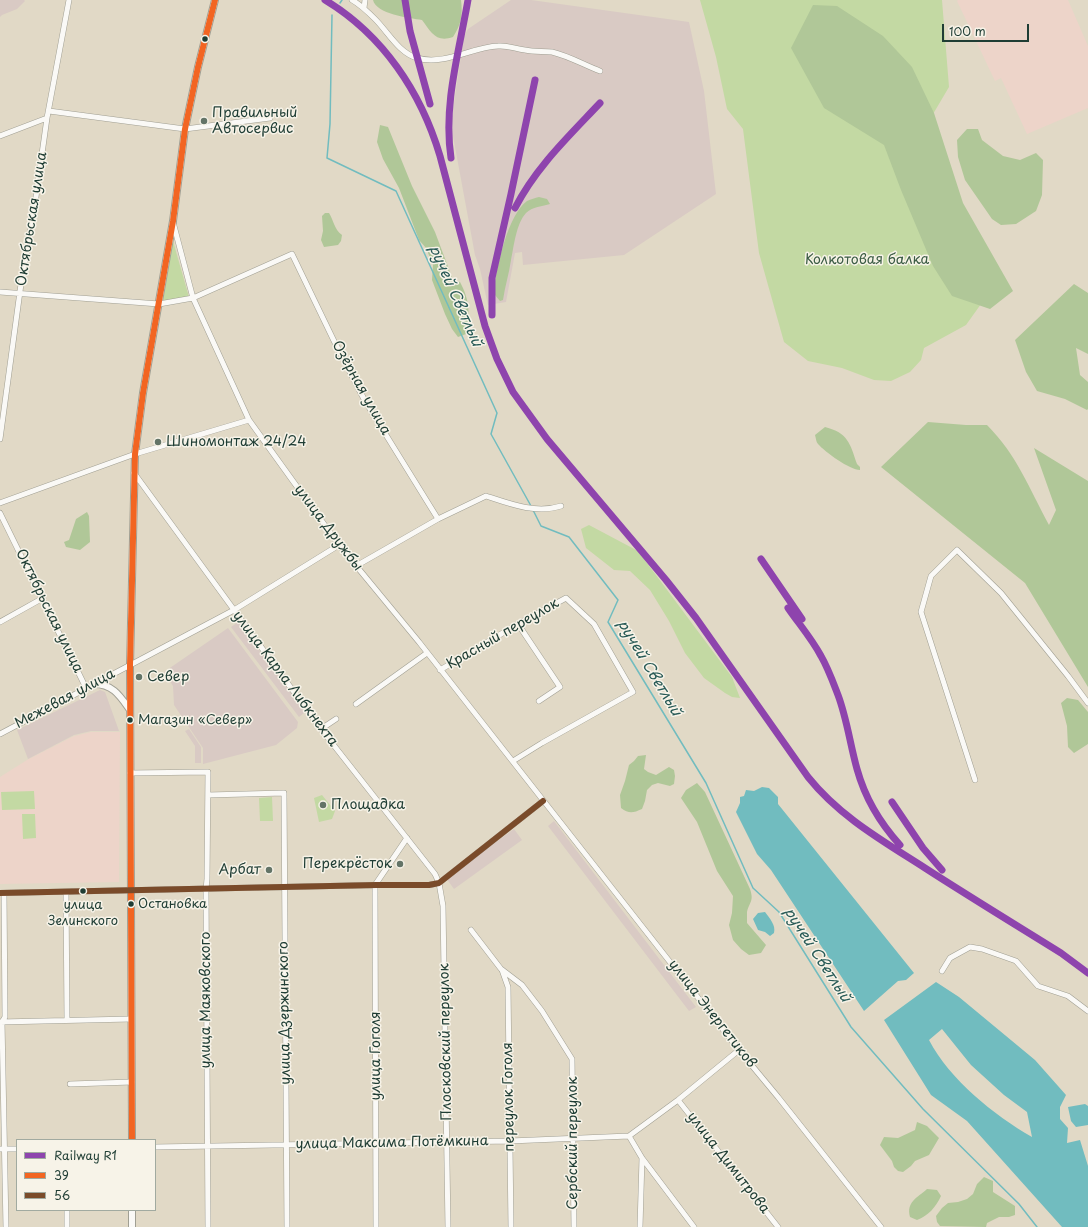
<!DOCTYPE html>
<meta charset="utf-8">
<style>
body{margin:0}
#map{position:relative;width:1088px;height:1227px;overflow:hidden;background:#e1d9c6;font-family:"Playpen Sans",sans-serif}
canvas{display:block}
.legend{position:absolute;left:16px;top:1139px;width:140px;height:72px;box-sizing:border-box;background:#f7f3e8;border:1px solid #a1aaa0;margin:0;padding:5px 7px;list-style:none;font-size:12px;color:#1f3d34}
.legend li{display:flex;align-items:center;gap:8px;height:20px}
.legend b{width:20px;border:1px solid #a1aaa0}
.scale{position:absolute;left:942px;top:24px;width:87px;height:18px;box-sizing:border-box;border:2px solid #1f3d34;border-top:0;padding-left:5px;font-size:12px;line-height:14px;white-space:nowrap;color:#1f3d34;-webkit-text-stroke:3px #f7f3e8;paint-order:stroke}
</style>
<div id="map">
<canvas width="1088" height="1227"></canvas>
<ul class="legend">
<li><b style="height:5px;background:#8e44ad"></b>Railway R1</li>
<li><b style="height:5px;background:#f26522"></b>39</li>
<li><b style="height:5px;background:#7a4b2a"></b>56</li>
</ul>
<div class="scale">100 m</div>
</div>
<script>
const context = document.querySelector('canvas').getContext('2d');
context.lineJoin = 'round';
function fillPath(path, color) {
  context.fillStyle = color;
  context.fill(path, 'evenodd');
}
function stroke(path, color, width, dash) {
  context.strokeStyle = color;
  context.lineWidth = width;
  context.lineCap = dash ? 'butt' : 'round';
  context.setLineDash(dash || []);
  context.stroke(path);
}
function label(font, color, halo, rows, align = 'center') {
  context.font = font + ' "Playpen Sans",sans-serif';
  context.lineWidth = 3;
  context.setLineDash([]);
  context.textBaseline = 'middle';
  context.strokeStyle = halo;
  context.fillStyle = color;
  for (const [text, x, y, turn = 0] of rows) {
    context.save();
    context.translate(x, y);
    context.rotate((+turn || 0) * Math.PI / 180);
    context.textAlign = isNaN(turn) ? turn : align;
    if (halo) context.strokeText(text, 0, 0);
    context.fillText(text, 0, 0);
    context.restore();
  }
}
fillPath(new Path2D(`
 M 958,0 L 1068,0 L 1088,46 L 1088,108 L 1027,134 L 1001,78 L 995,81 L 957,1 Z
 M 91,732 L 120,732 L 119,882 L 0,884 L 0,777 L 27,760 L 74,736 Z`), '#edd4c9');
fillPath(new Path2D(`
 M 0,0 L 24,0 L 25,1 L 17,9 L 2,15 L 0,17 Z
 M 511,0 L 531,0 L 689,22 L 704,91 L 716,194 L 624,255 L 523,265 L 522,252 L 515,253 L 506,302 L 488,305 L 480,269 L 475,255 L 453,136 L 452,116 L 464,36 L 468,29 Z
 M 238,622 L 305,712 L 299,717 L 231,627 Z
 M 228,628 L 298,722 L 297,728 L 276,745 L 203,764 L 203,748 L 174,705 L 173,686 L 164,672 Z
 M 100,690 L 105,692 L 119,731 L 91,731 L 74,735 L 28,759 L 17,730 Z
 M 189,729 L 201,747 L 201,763 L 195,763 L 195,746 L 185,731 Z
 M 554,821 L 696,1007 L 689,1011 L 548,826 Z
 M 514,829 L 522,840 L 454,889 L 446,878 Z`), '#d9cac4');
fillPath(new Path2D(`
 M 700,0 L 942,0 L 949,87 L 923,131 L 991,290 L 966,325 L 924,348 L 921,360 L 910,372 L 891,381 L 874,380 L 842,368 L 808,361 L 784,342 L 759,253 L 743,129 L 727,109 L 716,57 Z
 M 173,241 L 189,297 L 163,301 Z
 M 589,525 L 638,551 L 732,677 L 740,698 L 732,697 L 725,693 L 704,678 L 685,653 L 669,621 L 650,590 L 630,571 L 614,570 L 586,548 L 581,529 Z
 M 34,791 L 35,809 L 2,810 L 1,792 Z
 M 322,795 L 335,811 L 332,819 L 319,822 L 314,798 Z
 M 272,797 L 273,821 L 260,821 L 259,798 Z
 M 22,814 L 35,814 L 36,838 L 23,839 Z`), '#c3d9a3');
fillPath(new Path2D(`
 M 373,0 L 461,0 C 463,15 461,25 453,37 C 436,43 431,32 422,20 C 409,18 376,14 373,0 Z
 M 813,5 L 837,6 L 883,36 L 912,67 L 934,113 L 963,203 L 1013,291 L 990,309 L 952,296 L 933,266 L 901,190 L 884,145 L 824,108 L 791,48 Z
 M 380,125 L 388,127 L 412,186 L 435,232 L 453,280 L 460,282 C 470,301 470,313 466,334 L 458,337 L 452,329 L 445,314 L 432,280 L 433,265 L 426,248 L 419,240 L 399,188 L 383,159 L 377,142 Z
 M 967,129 L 978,129 L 982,140 L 1003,156 L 1020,160 L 1036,153 L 1043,160 L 1042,195 L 1036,211 L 1016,224 L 1001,225 L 992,219 L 965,180 L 958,157 L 957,140 Z
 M 539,197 L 547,199 L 550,204 C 543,206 532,207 526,213 C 516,224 514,246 511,260 C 509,274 505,286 503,300 L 500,301 L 495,295 L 494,288 C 497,265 508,215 527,201 C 531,199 535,198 539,197 Z
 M 325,213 L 329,213 C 334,221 334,229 342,235 L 341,241 L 338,245 L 324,247 L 321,240 L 323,231 L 322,216 Z
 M 1074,284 L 1088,293 L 1088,354 L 1076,348 L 1080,375 L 1088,382 L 1088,409 L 1087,410 L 1065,399 L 1037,391 L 1026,372 L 1015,340 Z
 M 928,422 L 966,425 L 987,425 C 1017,455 1029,488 1049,525 L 1056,510 L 1034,448 L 1088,481 L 1088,687 L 1025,583 L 881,467 Z
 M 825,427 C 848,433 850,443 857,464 L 860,467 L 860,470 C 850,470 825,452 818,444 C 816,442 816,438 815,435 Z
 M 87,512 L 89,516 L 90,542 L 80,550 L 66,547 L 64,542 L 69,540 L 76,519 Z
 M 1067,698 L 1078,700 L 1088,712 L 1088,744 L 1074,753 L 1068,747 L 1067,726 L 1061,703 Z
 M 646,755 L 644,769 L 648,772 L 656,775 L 669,767 L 674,770 L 675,776 L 674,784 L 670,786 L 658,783 L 652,785 L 647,790 L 645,801 L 642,809 C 633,813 629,814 621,808 L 620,795 L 625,781 L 629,765 L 634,761 L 638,756 Z
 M 697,783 L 705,792 L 750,889 C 754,901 750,901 747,912 C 747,915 747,920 747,923 L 766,945 L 761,953 L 749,955 L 741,949 L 733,940 L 729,925 L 732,913 L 733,896 L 717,871 L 697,822 L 681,798 L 686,790 Z
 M 917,1122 L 927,1126 L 939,1138 L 929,1155 L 915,1161 L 911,1166 L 903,1172 L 898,1171 L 894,1167 L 892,1161 L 880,1145 L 884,1137 L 898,1138 L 915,1130 Z
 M 984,1177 L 993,1181 L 993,1192 L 1015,1206 L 1015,1215 L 1009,1217 L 999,1217 L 987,1223 L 986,1227 L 940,1226 L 937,1222 L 936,1216 L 942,1208 L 948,1203 L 958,1202 L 967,1199 L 973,1194 L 977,1184 Z
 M 927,1189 L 937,1190 L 941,1196 C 936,1207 928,1216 917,1220 L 910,1217 C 906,1202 917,1198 927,1189 Z`), '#b0c798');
fillPath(new Path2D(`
 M 762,787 L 769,788 L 778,797 L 778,804 L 914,973 L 906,980 L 898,981 L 864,1011 L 771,870 L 757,854 L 736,812 L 740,803 L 740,797 L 744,796 L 746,790 L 754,791 Z
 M 765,912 C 770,919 776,925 774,933 L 770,936 L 765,932 L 758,930 L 753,919 L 758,913 Z
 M 936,982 L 959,997 L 1035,1060 L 1066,1095 L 1060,1107 L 1060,1119 L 1068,1128 L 1067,1143 L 1080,1140 L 1088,1166 L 1088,1227 L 1062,1227 L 967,1121 L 931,1095 L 884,1020 ZM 942,1029 L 971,1065 L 1004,1095 L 1027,1112 L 1032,1137 C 994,1115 950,1080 929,1040 Z
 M 1085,1104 L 1088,1106 L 1088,1125 L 1076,1127 L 1071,1121 L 1068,1107 Z`), '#71bcbf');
stroke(new Path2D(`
 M 340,3 L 342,0
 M 332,15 L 330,124 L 327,158 L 396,191 L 497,413 L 491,434 L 531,506
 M 533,510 L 541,526 L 569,537 L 618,600 L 608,622 L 706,783 L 753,888 L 779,912 L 851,1027 L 923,1109 L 1019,1204 L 1037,1227`), '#71bcbf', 1.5);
const minor = new Path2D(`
 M 352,0 C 361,5 368,12 375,19 C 388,32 399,53 417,58 C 444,66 472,47 498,46 C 508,45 515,49 525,50 C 534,52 543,51 552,52 C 569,56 584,65 600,71
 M 364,8 L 365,0
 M 49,111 L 185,129 L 270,118
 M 0,136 L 47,118
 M 173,222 L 193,298 L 249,420 L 339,545 L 419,642 L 739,1050 L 778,1097 L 881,1227
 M 0,292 L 159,304 L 193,298 L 292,254 L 335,343 L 365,401 L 438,519
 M 0,439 L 21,284 L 35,204 L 47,118 L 69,0
 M 134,473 L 321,729 L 435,874 L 439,883 L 443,906 L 448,1227
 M 0,503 L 135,454 L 249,420
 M 0,513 L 86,688
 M 356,566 L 438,519 L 486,496 C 510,504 536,514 561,506
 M 0,622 L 43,598
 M 518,624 L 560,687 L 539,701
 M 440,670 L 518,624 L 566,598 L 594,624 L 633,692 L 542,743 L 513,761
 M 356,704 L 427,653
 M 321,729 L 336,719
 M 0,734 L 234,610 L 339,545
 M 130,773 L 208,772 L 207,879 L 206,889 L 208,1227
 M 975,780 L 921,612 L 931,576 L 957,550 L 1001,593 L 1068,676 L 1088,703
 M 208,795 L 284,793 L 287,1227
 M 66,892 L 67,1020
 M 0,893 L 377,885 L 429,885 L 439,883 L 543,801
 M 4,893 L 5,1017 L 2,1022 L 6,1227
 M 471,930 L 501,969 L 522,985 L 542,1011 L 572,1059 L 574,1227
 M 502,970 L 508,987 L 511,1227
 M 942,971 L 950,958 L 970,947 L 982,949 L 1016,961 L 1038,986 L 1068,996 L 1088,1011
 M 0,1022 L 131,1019
 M 70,1084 L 132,1082
 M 678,1100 L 778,1227
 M 629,1136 L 678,1100 L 739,1050
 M 629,1136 L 642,1158 L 694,1227
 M 155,1147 L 510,1141 L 629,1136
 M 0,1149 L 17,1149
 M 67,1227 L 67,1211
 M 376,1227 L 375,885 L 407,838
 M 640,1227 L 642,1158`);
const tertiary = new Path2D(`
 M 94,684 C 113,684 120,696 130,710
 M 132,1140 L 130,665 L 135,454 L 143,393 L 173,221 L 185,129 L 198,67 L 215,0
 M 132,1227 L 132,1210`);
stroke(minor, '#a09f93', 6);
stroke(tertiary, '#a09f93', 8);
stroke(minor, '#faf9f6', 5);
stroke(tertiary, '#faf9f6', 6);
stroke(new Path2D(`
 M 132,1140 L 130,665 L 135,454 L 143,393 L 173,221 L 185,129 L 198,67 L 215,0`), '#f26522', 6);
stroke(new Path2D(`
 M 0,893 L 377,885 L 429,885 L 439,883 L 543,801`), '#7a4b2a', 6);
stroke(new Path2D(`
 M 325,0 C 383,35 421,92 440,156 L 485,326 L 497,359 L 513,392 L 547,439 L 666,580 L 696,618 L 808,777 C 840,817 883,841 925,868 C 970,897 1016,925 1061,953 L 1088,973
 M 405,0 L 410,31 L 430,104
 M 451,158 C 443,105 459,52 468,0
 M 515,208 C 536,167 569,136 600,103
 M 492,315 L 492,278 L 511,194 L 535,80
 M 761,559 L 802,619
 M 788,608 C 799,624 812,639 821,656 C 828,668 833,682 838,695 C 847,719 850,744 857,769 C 865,798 879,822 900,845
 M 892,802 L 923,848 L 942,870`), '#8e44ad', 7);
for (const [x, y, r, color] of [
 [205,39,3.5,"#1f3d34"],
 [204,121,4,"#637467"],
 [158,442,4,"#637467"],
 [139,677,4,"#637467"],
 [130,720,3.5,"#1f3d34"],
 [323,805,4,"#637467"],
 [400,864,4,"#637467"],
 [269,870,4,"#637467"],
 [83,891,3.5,"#1f3d34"],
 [131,904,3.5,"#1f3d34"]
]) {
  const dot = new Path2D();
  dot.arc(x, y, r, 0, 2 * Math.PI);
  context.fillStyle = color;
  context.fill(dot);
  stroke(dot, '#f7f3e8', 1.5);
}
label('13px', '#1f3d34', '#f7f3e8', [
 ["Магазин «Север»",138,720],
 ["Остановка",138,904],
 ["улица",83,905,"center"],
 ["Зелинского",83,921,"center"]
], 'left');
label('14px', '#1f3d34', '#f7f3e8', [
 ["Правильный",212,113],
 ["Автосервис",212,129],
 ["Шиномонтаж 24/24",166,442],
 ["Север",147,677],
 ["Площадка",331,805],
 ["Перекрёсток",392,864,"right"],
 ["Арбат",261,870,"right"]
], 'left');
label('14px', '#1f3d34', '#f7f3e8', [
 ["Октябрьская улица",32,219,-81],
 ["Озёрная улица",361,388,61],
 ["улица Дружбы",328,528,53],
 ["Октябрьская улица",49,611,64],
 ["Красный переулок",503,634,-30],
 ["улица Карла Либкнехта",285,679,53],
 ["Межевая улица",65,699,-28],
 ["улица Маяковского",206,1000,-90],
 ["улица Дзержинского",285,1013,-91],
 ["улица Энергетиков",712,1014,52],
 ["Плосковский переулок",446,1042,-91],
 ["улица Гоголя",376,1056,-90],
 ["переулок Гоголя",509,1097,-91],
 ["улица Максима Потёмкина",392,1143,-1],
 ["Сербский переулок",573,1143,-90],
 ["улица Димитрова",728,1163,52]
]);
label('14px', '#3b5c44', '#f7f3e8', [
 ["Колкотовая балка",867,260]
]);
label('italic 15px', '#285a56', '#f7f3e8', [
 ["ручей Светлый",455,296,66],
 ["ручей Светлый",649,668,59],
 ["ручей Светлый",817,955,57]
]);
</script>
